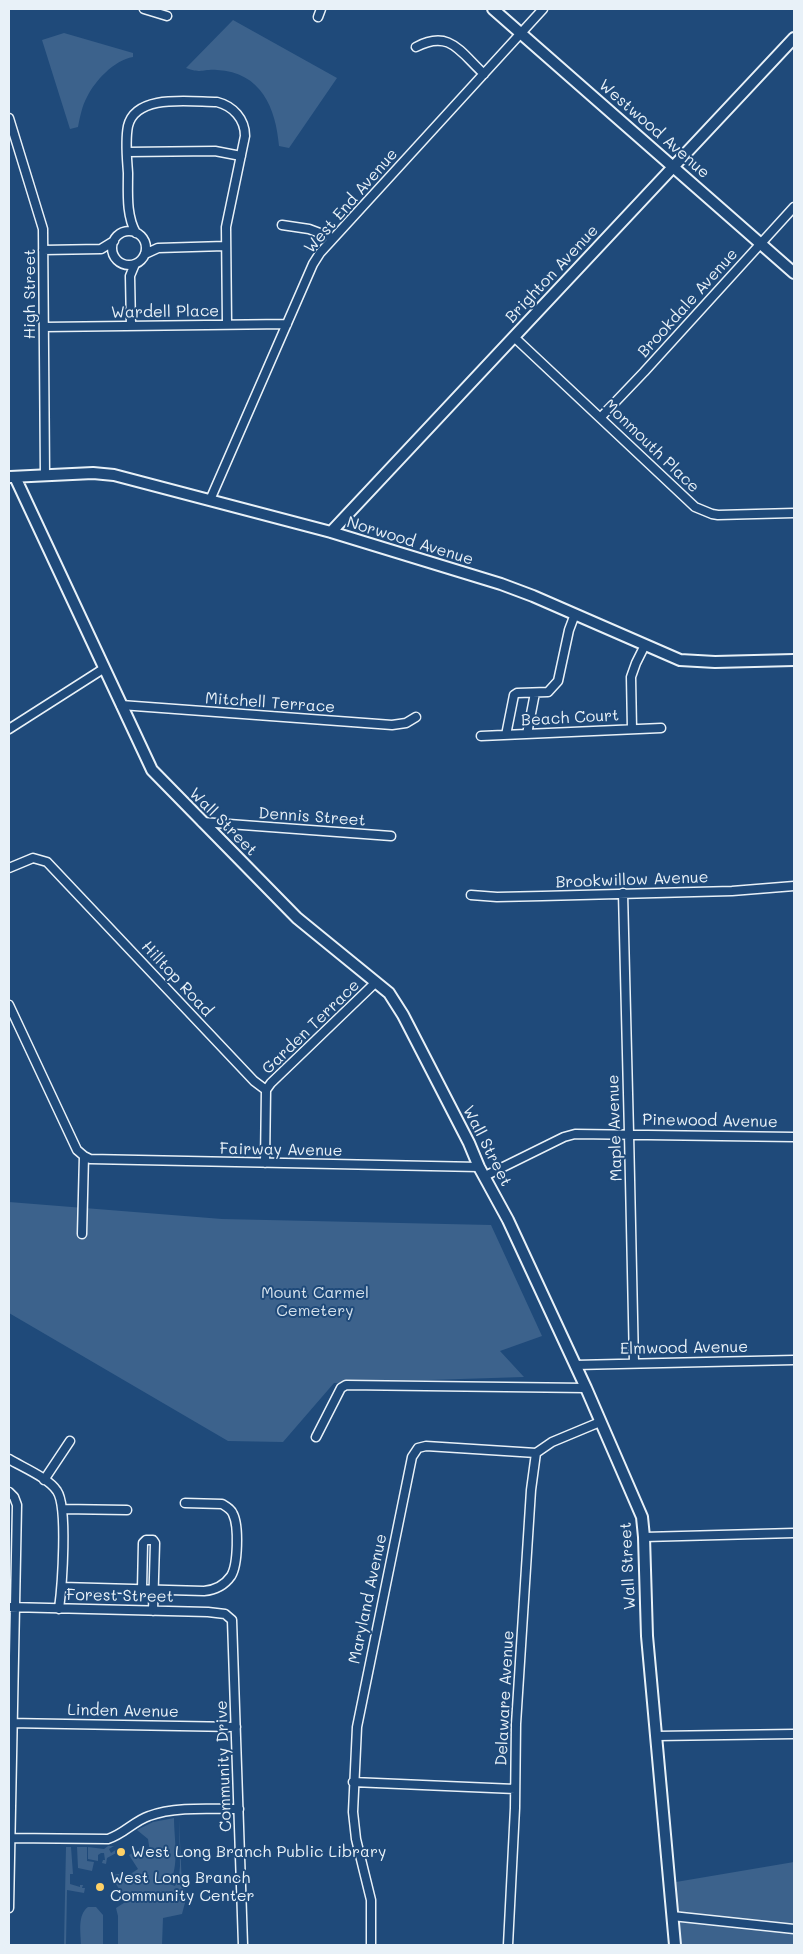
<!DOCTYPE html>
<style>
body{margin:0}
#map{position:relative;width:803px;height:1954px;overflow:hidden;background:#1f4a7a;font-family:Mali,sans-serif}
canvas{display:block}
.frame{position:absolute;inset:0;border:10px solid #e8f1f8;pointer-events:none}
</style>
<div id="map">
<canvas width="803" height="1954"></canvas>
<div class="frame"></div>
</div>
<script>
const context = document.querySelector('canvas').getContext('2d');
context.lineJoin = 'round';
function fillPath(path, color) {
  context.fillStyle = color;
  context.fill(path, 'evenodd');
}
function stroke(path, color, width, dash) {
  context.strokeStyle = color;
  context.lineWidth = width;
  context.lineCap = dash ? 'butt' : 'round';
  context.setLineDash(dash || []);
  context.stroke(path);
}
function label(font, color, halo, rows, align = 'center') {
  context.font = font + ' Mali,sans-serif';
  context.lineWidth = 4;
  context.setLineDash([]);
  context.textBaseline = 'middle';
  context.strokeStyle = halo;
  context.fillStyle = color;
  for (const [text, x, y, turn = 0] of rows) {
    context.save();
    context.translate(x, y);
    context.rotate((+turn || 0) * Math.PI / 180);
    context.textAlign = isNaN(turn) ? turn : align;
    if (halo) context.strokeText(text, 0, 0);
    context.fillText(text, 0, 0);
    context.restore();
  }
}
fillPath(new Path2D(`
 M 233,20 L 337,78 L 289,148 L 279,146 C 276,108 261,72 217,70 C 202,69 203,74 186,68 Z
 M 64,33 L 133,53 L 133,57 C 114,60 95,81 87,97 C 82,106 80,117 78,127 L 70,129 L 42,40 Z
 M 9,1202 L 222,1219 L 491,1225 L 542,1336 L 500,1351 L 524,1377 L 334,1383 L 283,1442 L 228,1441 L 9,1313 Z
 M 174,1818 C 174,1839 180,1866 169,1884 L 175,1886 L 179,1876 L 180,1866 L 179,1818 L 182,1887 L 184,1888 L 186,1899 L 182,1914 L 163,1918 L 162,1945 L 118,1945 L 118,1916 L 116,1908 L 127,1901 L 112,1878 L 113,1875 L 124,1873 L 126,1877 L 138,1869 L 129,1855 L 136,1851 L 138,1852 L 140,1848 L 149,1854 L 150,1852 L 148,1839 L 137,1830 L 153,1822 Z
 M 108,1846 L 114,1846 L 109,1849 L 111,1853 L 117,1849 L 118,1852 L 107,1858 L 106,1864 L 102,1863 L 103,1860 L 105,1860 L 104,1853 L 101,1853 L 98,1855 L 98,1861 L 88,1859 L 88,1847 L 104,1849 Z
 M 66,1847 L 71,1847 L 73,1874 L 70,1874 L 70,1884 L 80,1887 L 80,1885 L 83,1885 L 82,1888 L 85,1888 L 84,1893 L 67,1890 L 66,1945 L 64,1945 Z
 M 77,1847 L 87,1847 L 87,1861 L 94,1862 L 92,1871 L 78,1868 Z
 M 794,1862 L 794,1945 L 681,1945 L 676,1882 Z
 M 88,1907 L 96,1907 L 103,1915 L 103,1945 L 81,1945 C 81,1933 77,1915 88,1907 Z`), '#3c628c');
const minor = new Path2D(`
 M 144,9 L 167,16
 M 318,17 L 321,9
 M 416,47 C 450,29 460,52 484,74
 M 9,118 L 43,229 L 45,475
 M 127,152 L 215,151 L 241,156
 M 282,225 L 309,229 L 333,238
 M112 248a17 17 0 1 1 34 0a17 17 0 1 1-34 0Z
 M 136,233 C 126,215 128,193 128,173 C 127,158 125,141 128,126 C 136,93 191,102 217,102 C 233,106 245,119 245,136 L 226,227 L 227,324
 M 43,250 L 101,249 L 114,241
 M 145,254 L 158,248 L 225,246
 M 131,326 L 130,276 L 135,264
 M 44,327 L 287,324
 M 514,337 L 695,507 L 712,514 L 718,515 L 794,513
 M 601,417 L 644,372 L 794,207
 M 210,500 L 313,264 L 320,253 L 543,9
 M 121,705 L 392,725 L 406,723 L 416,717
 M 9,729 L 103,669
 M 632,729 L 631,677 L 636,663 L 645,645
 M 527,734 L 535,693
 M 506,735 L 514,695 L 517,693 L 548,692 L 558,681 L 569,630 L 575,614
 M 481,736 L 661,728
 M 202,822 L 391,836
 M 9,868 L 33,858 L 47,862 L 254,1081 L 266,1090 L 265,1163
 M 623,893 C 627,1050 631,1206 634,1363
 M 471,895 L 497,897 L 542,896 L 732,891 L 794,886
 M 9,1005 L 77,1150 L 84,1156 L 82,1234
 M 266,1090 L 271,1083 L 375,983
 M 84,1156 L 90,1159 L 479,1167
 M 485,1176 L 564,1137 L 575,1134 L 794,1137
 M 575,1365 L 794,1360
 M 316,1437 L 341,1388 L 346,1385 L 586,1388
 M 9,1459 C 22,1467 49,1478 57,1491 C 68,1507 62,1586 59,1609
 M 44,1480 L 70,1441
 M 9,1492 L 14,1497 L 17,1505 L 9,1908
 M 62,1509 L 127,1510
 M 644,1537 L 794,1533
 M 62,1587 L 204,1591 C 215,1590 224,1586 231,1576 C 238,1565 239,1526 233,1514 C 231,1509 227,1507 222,1504 L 185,1503
 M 142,1589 L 143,1543 L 146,1540 L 153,1540 L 155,1543 L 153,1611
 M 9,1607 L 208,1612 L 225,1614 L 232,1620 L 243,1945
 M 9,1723 L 236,1727
 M 656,1736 L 794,1734
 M 353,1782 L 515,1789
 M 9,1838 L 108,1839 C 124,1834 134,1821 149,1816 C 174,1806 212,1809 239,1809
 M 672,1916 L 794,1929
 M 371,1945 L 371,1900 L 356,1839 L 353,1812 L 357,1727 L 412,1457 L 418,1448 L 426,1446 L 536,1453 L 552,1442 L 600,1422
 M 508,1945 L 515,1808 L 516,1724 L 531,1490 L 536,1453`);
const tertiary = new Path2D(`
 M 493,9 L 794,273
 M 10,477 L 93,473 L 114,475 L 331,532 L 501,584 L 533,596 L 680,660 L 715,662 L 794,660
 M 15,477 L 152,770 L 297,918 L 389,993 L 403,1015 L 469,1143 L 479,1167 L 508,1220 L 586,1388 L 642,1517 L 644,1537 L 647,1636 L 675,1945
 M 331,532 L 794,38`);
stroke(minor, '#e8f1f8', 11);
stroke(tertiary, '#e8f1f8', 14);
stroke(minor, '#1f4a7a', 8);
stroke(tertiary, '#1f4a7a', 10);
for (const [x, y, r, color] of [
 [121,1852,5,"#ffd166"],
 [100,1887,5,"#ffd166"]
]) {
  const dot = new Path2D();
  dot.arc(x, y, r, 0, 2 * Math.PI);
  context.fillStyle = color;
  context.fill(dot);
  stroke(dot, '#1f4a7a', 2);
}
label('16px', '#e8f1f8', '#1f4a7a', [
 ["Westwood Avenue",654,129,41],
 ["West End Avenue",351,201,-49],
 ["Brighton Avenue",552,274,-47],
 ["High Street",30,294,-90],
 ["Brookdale Avenue",688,303,-48],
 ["Wardell Place",165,312,-1],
 ["Monmouth Place",651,446,44],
 ["Norwood Avenue",410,541,17],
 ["Mitchell Terrace",270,703,4],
 ["Beach Court",570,718,-3],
 ["Dennis Street",312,817,4],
 ["Wall Street",223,822,45],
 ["Brookwillow Avenue",632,880,-2],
 ["Hilltop Road",177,979,47],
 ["Garden Terrace",311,1027,-44],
 ["Pinewood Avenue",710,1121,1],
 ["Maple Avenue",615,1128,-92],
 ["Wall Street",487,1146,63],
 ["Fairway Avenue",281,1150,1],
 ["Elmwood Avenue",684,1348,-1],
 ["Wall Street",628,1566,-93],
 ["Forest Street",120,1596,1],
 ["Maryland Avenue",368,1599,-78],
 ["Delaware Avenue",505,1698,-87],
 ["Linden Avenue",123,1711,1],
 ["Community Drive",224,1766,-92]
]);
label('16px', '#d7e3ed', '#1f4a7a', [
 ["Mount Carmel",315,1293],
 ["Cemetery",315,1311]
]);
label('16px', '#e8f1f8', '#1f4a7a', [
 ["West Long Branch Public Library",131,1852],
 ["West Long Branch",110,1878],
 ["Community Center",110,1896]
], 'left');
</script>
